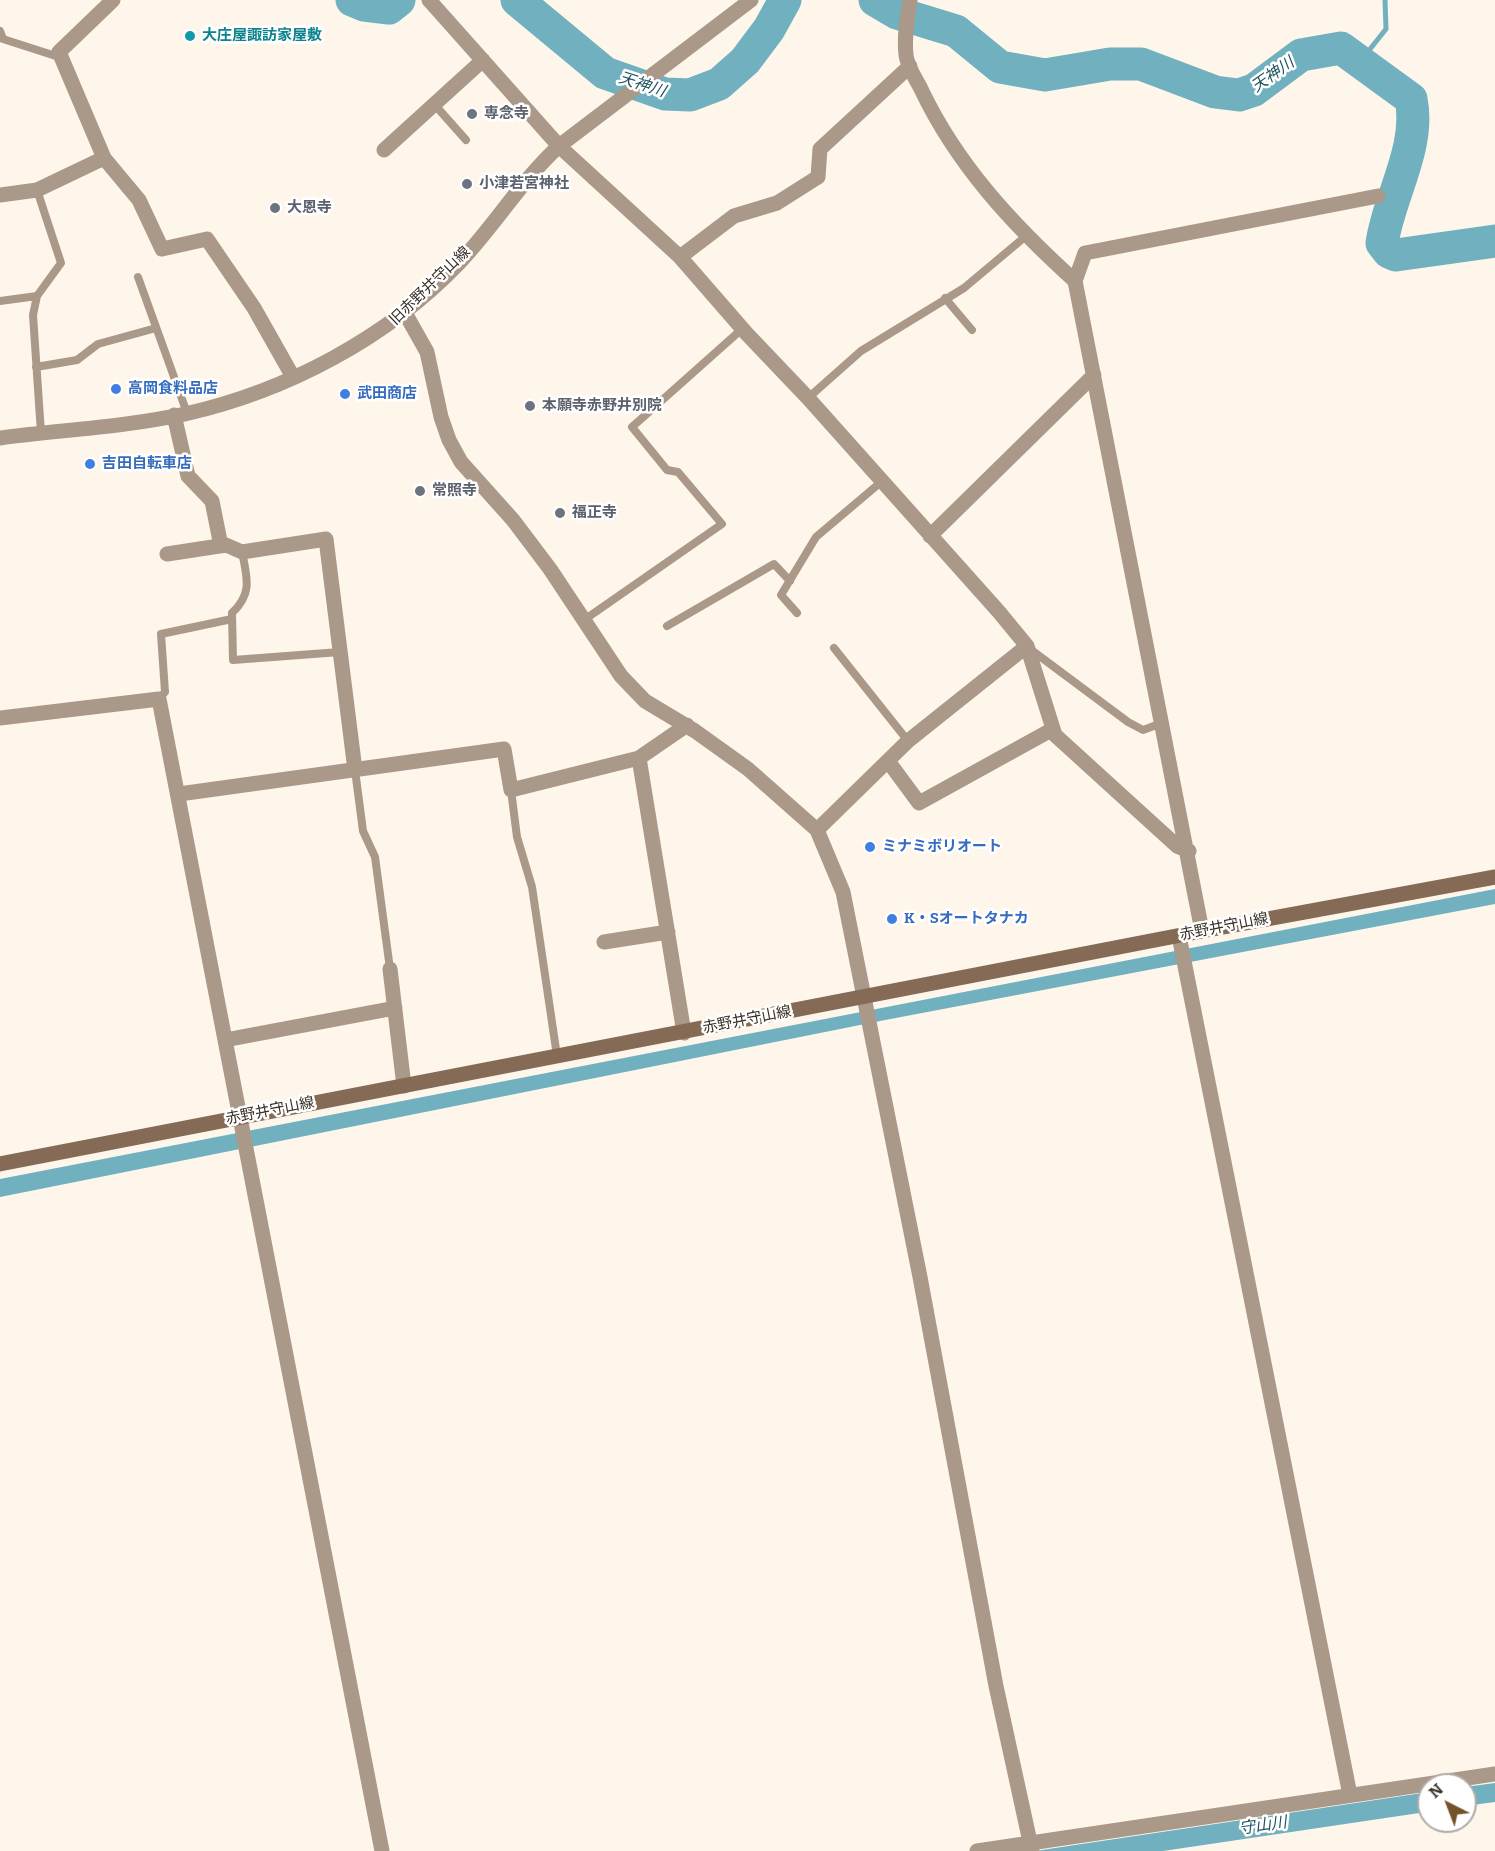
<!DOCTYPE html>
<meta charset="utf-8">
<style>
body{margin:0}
#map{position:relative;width:1495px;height:1851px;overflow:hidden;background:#fef5eb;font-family:Bitter,serif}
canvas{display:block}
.north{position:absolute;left:1417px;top:1773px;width:60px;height:60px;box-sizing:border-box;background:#fff;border:2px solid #afaca8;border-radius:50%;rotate:318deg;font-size:16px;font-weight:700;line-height:24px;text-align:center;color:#382f25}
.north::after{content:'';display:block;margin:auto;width:21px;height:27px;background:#735329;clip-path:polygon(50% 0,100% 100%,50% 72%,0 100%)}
</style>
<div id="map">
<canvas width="1495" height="1851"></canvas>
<div class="north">N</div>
</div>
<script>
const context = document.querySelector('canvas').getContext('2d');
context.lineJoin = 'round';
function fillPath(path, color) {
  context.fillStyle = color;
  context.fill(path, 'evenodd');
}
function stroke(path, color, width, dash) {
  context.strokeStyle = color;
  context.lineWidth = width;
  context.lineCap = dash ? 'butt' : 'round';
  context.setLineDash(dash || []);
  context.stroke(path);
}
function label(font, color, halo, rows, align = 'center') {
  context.font = font + ' Bitter,"Noto Sans JP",serif';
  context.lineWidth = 5;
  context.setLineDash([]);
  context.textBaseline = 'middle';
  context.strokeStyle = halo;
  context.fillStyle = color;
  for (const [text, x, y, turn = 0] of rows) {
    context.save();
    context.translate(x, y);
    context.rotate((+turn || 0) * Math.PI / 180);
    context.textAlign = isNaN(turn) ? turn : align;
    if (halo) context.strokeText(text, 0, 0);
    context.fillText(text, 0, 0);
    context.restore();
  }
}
fillPath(new Path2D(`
 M 1495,889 L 1495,904 L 880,1021 L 0,1197 L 0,1179 Z
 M 1495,1783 L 1495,1802 L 1465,1806 L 1465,1787 Z
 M 1429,1792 L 1429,1812 L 1426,1812 L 1163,1851 L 1035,1851 Z`), '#70b0bf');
stroke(new Path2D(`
 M 1359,63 L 1386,29 L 1385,0`), '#70b0bf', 5);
stroke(new Path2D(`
 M 352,0 L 364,5 L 389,8 L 399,0
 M 517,0 L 605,73 L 665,94 L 690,95 L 719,84 L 745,61 L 769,29 L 785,0
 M 875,0 L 897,13 L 956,31 L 1000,67 L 1045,75 L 1110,64 L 1141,64 L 1215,92 L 1239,95 L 1254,90 L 1301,55 L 1341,48 L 1411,99 C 1421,147 1389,196 1382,243 L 1389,252 L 1396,255 L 1495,241`), '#70b0bf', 33);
stroke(new Path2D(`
 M 0,31 L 3,39 L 62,58
 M 434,104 L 466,140
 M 37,190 L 61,263 L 37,296 L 33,315 L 41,433
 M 138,277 L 187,413
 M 945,298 L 972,330
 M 0,301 L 37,296
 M 36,367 L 77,360 L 98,344 L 156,328
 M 808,398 L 861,351 L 964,288 L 1026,236
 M 242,552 C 247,578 253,593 232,613 L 233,660 L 340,652
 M 797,613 L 781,595 L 816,537 L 881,482
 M 584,620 L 722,524 L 678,472 L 667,470 L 632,427 L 742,329
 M 667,626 L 774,564 L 790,581
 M 834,648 L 908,741
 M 1030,649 L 1128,722 L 1143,730 L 1162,723
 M 159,699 L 165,692 L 161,634 L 232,619
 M 355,770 L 363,831 L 375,857 L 390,969
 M 511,790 L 517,837 L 532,887 L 557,1056`), '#aa9889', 8);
stroke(new Path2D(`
 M 113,0 L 59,52 L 104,158 L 139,200 L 162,249 L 207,239 L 254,308 L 293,377
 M 429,0 L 559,146 L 680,257 L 747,334 L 808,398 L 999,612 L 1027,646 L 1055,735 L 1177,846 L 1189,851
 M 910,0 C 907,18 904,37 906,55 C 907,66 916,79 921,89 C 957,165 1013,225 1075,281
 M 384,150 L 483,60
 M 0,195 L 37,190 L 104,158
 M 680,257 L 734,216 L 777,203 L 818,177 L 820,149 L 910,66
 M 405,313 L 427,352 L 441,417 L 449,440 L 461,462 L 513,520 L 550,569 L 621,676 L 645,701 L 695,731 L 748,769 L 817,830 L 843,892 L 920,1277 L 996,1686 L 1032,1851
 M 174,415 L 188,476 L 212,501 L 221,546
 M 0,438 C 60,430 125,427 185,414 C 287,391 387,338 459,263 C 495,225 521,181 559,146 L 751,0
 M 930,536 L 1094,375
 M 167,554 L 226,545 L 242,552 L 326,539 L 355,770
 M 0,718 L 159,699 L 382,1851
 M 639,758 L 684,1033
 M 888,761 L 919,803 L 1053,729
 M 179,794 L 504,749 L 511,790 L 639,758 L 687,725
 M 817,830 L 908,741 L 1027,646
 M 1202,931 L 1075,281 L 1085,253 L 1378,196
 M 1179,936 L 1350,1795
 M 604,942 L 668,932
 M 390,969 L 404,1086
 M 225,1040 L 395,1008
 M 977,1851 L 1495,1774`), '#aa9889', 15);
stroke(new Path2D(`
 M 0,1164 L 1202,931 L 1495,877`), '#856b55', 15);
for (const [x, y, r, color] of [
 [190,36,6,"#0f9aa8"],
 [472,114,6,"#6b7280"],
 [467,184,6,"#6b7280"],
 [275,208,6,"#6b7280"],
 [116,389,6,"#3f7fe0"],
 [345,394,6,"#3f7fe0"],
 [530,406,6,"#6b7280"],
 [90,464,6,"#3f7fe0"],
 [420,491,6,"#6b7280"],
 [560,513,6,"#6b7280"],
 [870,847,6,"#3f7fe0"],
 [892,919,6,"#3f7fe0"]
]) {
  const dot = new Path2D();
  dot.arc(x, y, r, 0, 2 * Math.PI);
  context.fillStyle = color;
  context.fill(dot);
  stroke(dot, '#fff', 2);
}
label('bold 15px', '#0d838f', '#fff', [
 ["大庄屋諏訪家屋敷",202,36]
], 'left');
label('bold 15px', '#5b616d', '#fff', [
 ["専念寺",484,114],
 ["小津若宮神社",479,184],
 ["大恩寺",287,208],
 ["本願寺赤野井別院",542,406],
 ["常照寺",432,491],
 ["福正寺",572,513]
], 'left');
label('15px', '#382f25', '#fff', [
 ["旧赤野井守山線",430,286,-44],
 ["赤野井守山線",1224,927,-11],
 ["赤野井守山線",747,1020,-11],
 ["赤野井守山線",270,1111,-11]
]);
label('bold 15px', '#366cbe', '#fff', [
 ["高岡食料品店",128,389],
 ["武田商店",357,394],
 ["吉田自転車店",102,464],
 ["ミナミボリオート",882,847],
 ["K・Sオートタナカ",904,919]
], 'left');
label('italic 16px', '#1e5460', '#fff', [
 ["天神川",1273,75,-35],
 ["天神川",642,85,18],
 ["守山川",1263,1826,-8]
]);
</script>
